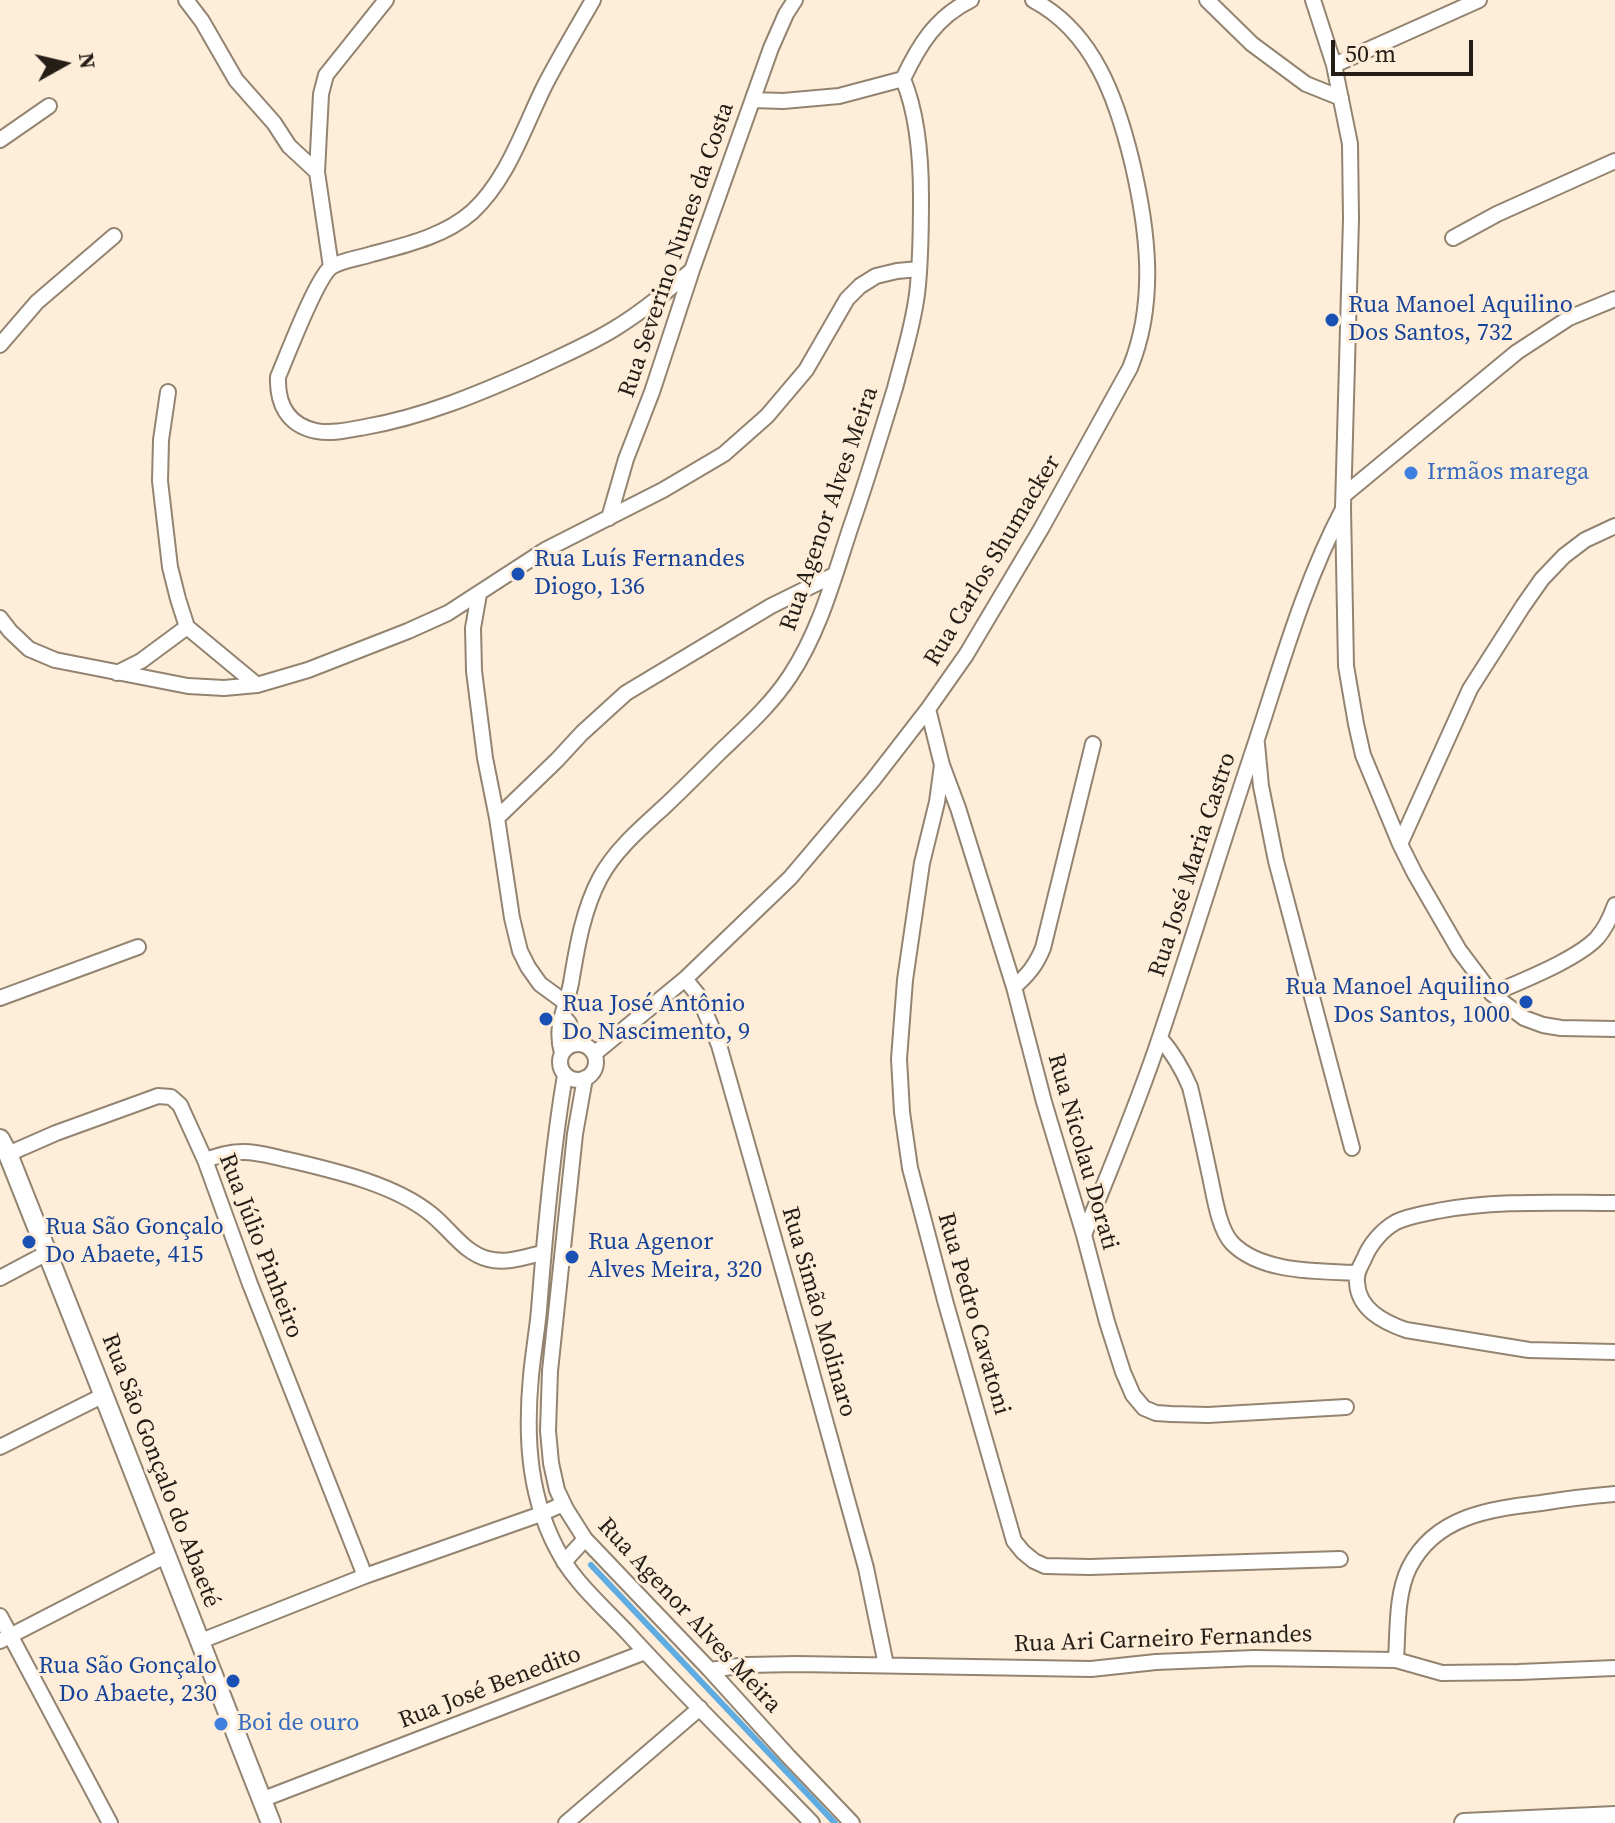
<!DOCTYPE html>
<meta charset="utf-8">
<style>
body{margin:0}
#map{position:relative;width:1615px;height:1823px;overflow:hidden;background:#feeed9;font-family:"Source Serif 4",serif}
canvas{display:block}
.north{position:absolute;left:24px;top:24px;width:80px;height:80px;-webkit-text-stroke:6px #feeed9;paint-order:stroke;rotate:82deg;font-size:22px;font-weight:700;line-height:32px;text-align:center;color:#241e17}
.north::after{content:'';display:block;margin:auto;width:28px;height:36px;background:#241e17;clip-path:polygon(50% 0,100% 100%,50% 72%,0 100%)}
.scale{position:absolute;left:1331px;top:40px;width:142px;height:36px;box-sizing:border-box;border:4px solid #241e17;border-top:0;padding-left:10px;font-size:24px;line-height:28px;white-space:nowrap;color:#241e17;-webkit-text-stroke:6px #feeed9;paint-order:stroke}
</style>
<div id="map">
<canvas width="1615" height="1823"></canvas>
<div class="north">N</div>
<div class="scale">50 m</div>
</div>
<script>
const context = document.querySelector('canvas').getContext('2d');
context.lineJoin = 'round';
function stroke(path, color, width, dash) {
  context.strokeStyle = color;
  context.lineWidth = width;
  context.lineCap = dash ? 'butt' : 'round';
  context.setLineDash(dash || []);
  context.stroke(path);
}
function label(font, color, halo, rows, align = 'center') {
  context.font = font + ' "Source Serif 4",serif';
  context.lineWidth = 6;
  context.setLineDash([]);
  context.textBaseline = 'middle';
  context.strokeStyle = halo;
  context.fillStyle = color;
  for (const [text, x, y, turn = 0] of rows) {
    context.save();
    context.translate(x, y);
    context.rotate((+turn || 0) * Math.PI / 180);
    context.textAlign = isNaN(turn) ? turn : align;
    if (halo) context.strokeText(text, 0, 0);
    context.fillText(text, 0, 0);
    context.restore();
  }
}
stroke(new Path2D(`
 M 591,1565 L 835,1823`), '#5face2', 6);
const minor = new Path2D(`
 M 186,0 L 202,21 L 236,80 L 274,123 L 289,146 L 317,172 L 331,267
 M 593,0 C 577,28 560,56 545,85 C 524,127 508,179 472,212 C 445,236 406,245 372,254 C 360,258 342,260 331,267 C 316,279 287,356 278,377 C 277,403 287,425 316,431 C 332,434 349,430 365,427 C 423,417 478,394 532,370 C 559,357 588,345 614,329 C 642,312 667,291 692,270
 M 1207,0 L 1252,44 L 1306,84 L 1341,98
 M 1313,0 L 1334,65 L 1350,144 L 1351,219 L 1343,508 L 1346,666 L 1356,724 L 1363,755 L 1400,844 L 1415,874 L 1459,950 L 1492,994 L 1524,1018 L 1543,1025 L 1561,1028 L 1615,1029
 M 1334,65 L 1479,0
 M 753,100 L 783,101 L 839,96 L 903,79 C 919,45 936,17 971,0
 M 0,140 L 49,106
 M 317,172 L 321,94 L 326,75 L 386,0
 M 1453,238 L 1497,214 L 1615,161
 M 0,345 L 37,302 L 114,236
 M 168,392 L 161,440 L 160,481 L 170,567 L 178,599 L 187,627 L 257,685
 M 1344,495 L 1517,352 L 1569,318 L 1615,299
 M 609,518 L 626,459 L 652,392 L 692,270 L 771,48 L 786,14 L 795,0
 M 479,594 L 473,628 L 474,671 L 485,758 L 497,818
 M 0,618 L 10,631 L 29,649 L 55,660 L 188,686 L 224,688 L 257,685 L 308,670 L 408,631 L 448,613 L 545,550 L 663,490 L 724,454 L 767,416 L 806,370 L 847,299 L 860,286 L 876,276 L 897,271 L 919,269
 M 117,673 L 141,661 L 187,627
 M 928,709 L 942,765 L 958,808 L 1014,987 L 1044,1102 L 1084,1235 L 1107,1322 L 1123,1372 L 1133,1395 L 1144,1408 L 1156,1413 L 1171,1414 L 1208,1415 L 1346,1407
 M 1257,744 L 1261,786 L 1276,861 L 1352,1148
 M 942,765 L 937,802 L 922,863 L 905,980 L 899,1059 L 902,1112 L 910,1168 L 946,1304 L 1014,1541 L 1023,1552 L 1034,1561 L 1045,1566 L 1090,1567 L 1340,1559
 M 1400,844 L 1470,689 L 1523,606 L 1542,579 L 1564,556 L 1585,540 L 1615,526
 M 685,979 L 698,995 L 719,1045 L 804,1344 L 866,1568 L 886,1665
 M 1014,987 C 1028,975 1036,965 1043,948 L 1093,744
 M 1492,994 C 1521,981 1576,960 1597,938 C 1605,929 1611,916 1615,905
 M 0,998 L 138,947
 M 566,1003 L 540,984 L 528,967 L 520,951 L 512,918 L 497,818 L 557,760 L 582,733 L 626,693 L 771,606 L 834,575
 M 563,1016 L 569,1023 L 575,1043
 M 1160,1038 C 1173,1053 1182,1068 1190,1087 C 1197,1115 1203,1144 1209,1172 C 1214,1193 1218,1228 1232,1243 C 1261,1273 1318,1271 1357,1273
 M560 1062a18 18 0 1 1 36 0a18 18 0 1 1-36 0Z
 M 562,1053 C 554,1025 566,1009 571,983 C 577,947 583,910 600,878 C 615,850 641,828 664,807 C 683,789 702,770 720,752 C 745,728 771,705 790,676 C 820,631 834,577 851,526 C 867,480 881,434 895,388 C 903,357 913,326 917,294 C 921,262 921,229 921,197 C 921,158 918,115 903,79
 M 594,1054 L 685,979 L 790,878 L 873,780 L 928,709 L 966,655 L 1041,529 L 1130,368 C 1157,302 1148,230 1132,162 C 1117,100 1094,32 1033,0
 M 565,1075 C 552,1152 545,1231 539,1310 C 537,1332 533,1354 531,1376 C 525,1440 529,1502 562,1558 C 577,1584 605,1609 626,1631 C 686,1697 750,1759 812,1823
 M 585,1078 L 575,1134 L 550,1371 L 548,1431 L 551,1463 L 557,1490 L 566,1509 L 585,1539 L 710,1670 L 788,1756 L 852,1823
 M 8,1154 L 56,1133 L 158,1096 L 171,1097 L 180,1105 L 205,1160 L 250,1284 L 365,1576
 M 205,1160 C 217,1156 229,1152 241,1152 C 257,1151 273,1157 289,1160 C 335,1171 394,1184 431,1214 C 450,1229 464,1253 488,1259 C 506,1264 525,1257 542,1253
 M 1615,1203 C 1556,1203 1495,1200 1437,1211 C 1423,1214 1409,1216 1396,1222 C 1382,1230 1370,1244 1364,1259 C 1360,1267 1356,1273 1357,1282 C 1358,1309 1383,1322 1406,1330 L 1529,1350 L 1615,1352
 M 1084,1235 C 1110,1169 1138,1104 1160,1037 C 1193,939 1223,840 1256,742 C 1282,663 1304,583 1343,509
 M 0,1278 L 47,1253
 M 0,1447 L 104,1395
 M 564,1562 L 585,1539
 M 0,1616 L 110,1823
 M 0,1641 L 167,1555
 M 201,1641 L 365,1576 L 541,1514 L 563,1504
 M 1396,1660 C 1398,1630 1396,1595 1409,1568 C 1435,1516 1490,1509 1541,1503 C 1566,1499 1590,1496 1615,1494
 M 710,1670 L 746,1665 L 797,1664 L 1091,1669 L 1156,1662 L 1254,1658 L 1396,1660 L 1442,1673 L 1519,1672 L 1615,1668
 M 261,1800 L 645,1652
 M 566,1823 L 700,1708`);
const tertiary = new Path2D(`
 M 0,1139 L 8,1154 L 98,1381 L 271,1823
 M 1464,1823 L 1615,1816`);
stroke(minor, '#938472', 18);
stroke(tertiary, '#938472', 22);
stroke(minor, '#fff', 14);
stroke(tertiary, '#fff', 18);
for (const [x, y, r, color] of [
 [1332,320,8,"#1a4fb4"],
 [1411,473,8,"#3f7fe0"],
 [518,574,8,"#1a4fb4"],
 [1526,1002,8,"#1a4fb4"],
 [546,1019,8,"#1a4fb4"],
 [29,1242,8,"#1a4fb4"],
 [572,1257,8,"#1a4fb4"],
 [233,1681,8,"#1a4fb4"],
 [221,1724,8,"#3f7fe0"]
]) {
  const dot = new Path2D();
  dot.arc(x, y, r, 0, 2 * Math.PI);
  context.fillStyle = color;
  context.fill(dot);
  stroke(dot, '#feeed9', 3);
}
label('24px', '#241e17', '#feeed9', [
 ["Rua Severino Nunes da Costa",677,250,-71],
 ["Rua Agenor Alves Meira",830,509,-71],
 ["Rua Carlos Shumacker",993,561,-59],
 ["Rua José Maria Castro",1193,865,-72],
 ["Rua Nicolau Dorati",1082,1152,74],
 ["Rua Júlio Pinheiro",260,1246,69],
 ["Rua Simão Molinaro",818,1312,74],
 ["Rua Pedro Cavatoni",973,1314,74],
 ["Rua São Gonçalo do Abaeté",160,1471,69],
 ["Rua Agenor Alves Meira",689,1616,47],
 ["Rua Ari Carneiro Fernandes",1163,1640,-2],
 ["Rua José Benedito",490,1688,-21]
]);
label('24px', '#164399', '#feeed9', [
 ["Rua Manoel Aquilino",1348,306],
 ["Dos Santos, 732",1348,334],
 ["Rua Luís Fernandes",534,560],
 ["Diogo, 136",534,588],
 ["Rua Manoel Aquilino",1510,988,"right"],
 ["Dos Santos, 1000",1510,1016,"right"],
 ["Rua José Antônio",562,1005],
 ["Do Nascimento, 9",562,1033],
 ["Rua São Gonçalo",45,1228],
 ["Do Abaete, 415",45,1256],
 ["Rua Agenor",588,1243],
 ["Alves Meira, 320",588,1271],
 ["Rua São Gonçalo",217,1667,"right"],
 ["Do Abaete, 230",217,1695,"right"]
], 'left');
label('24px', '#366cbe', '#feeed9', [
 ["Irmãos marega",1427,473],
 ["Boi de ouro",237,1724]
], 'left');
</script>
